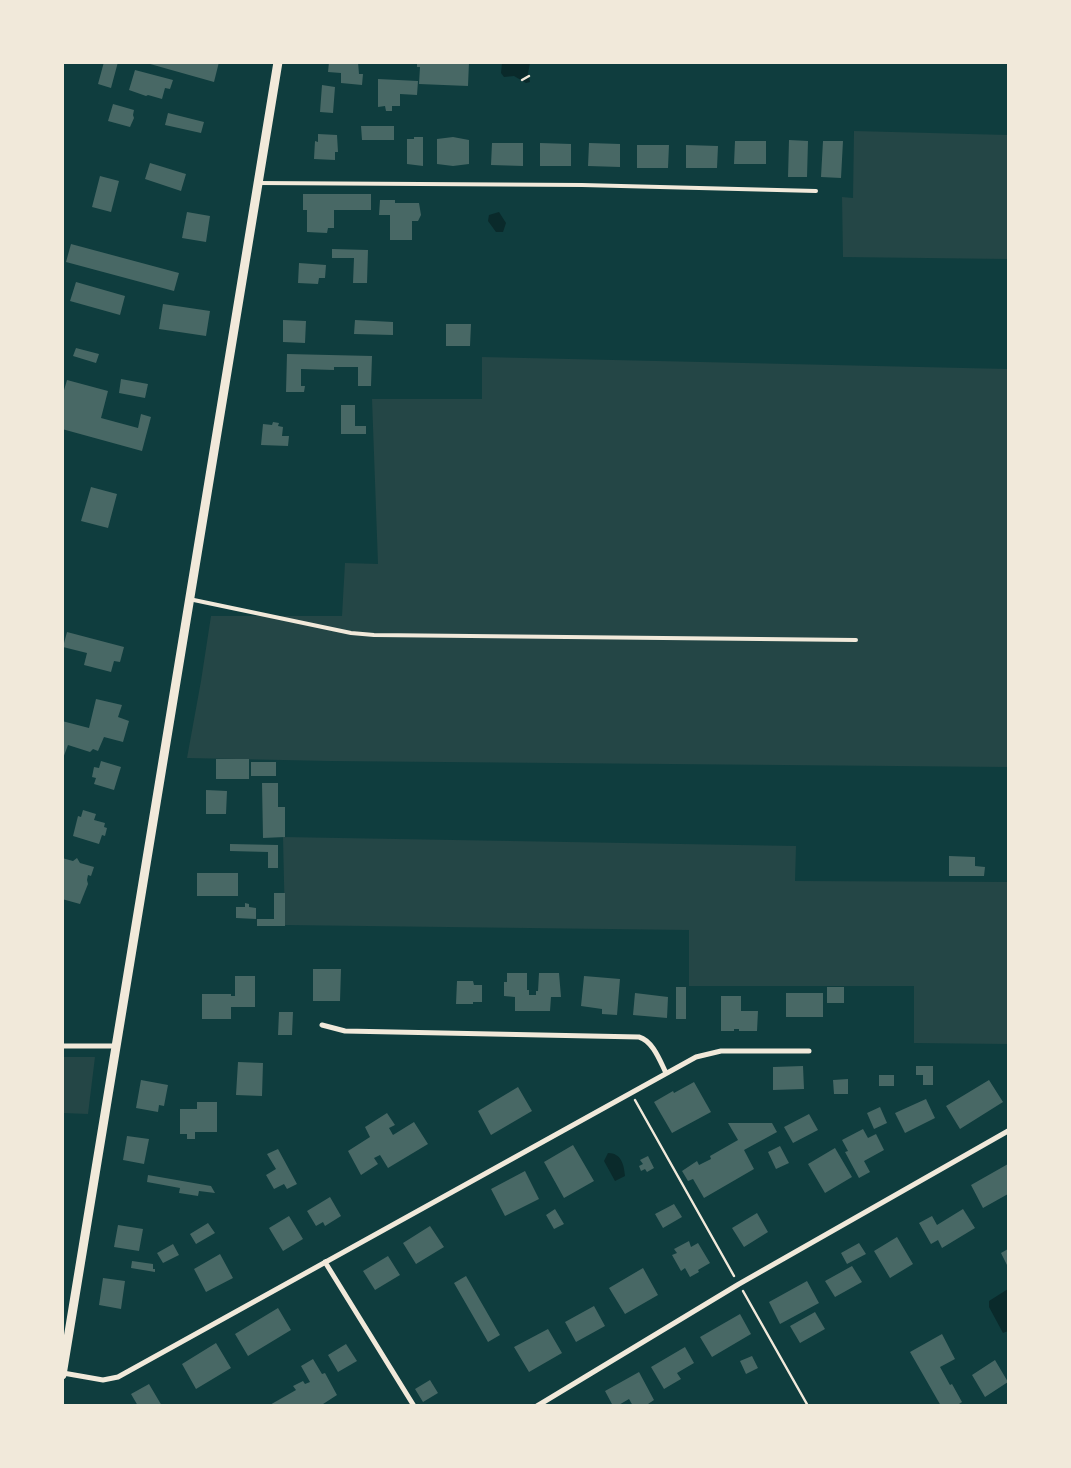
<!DOCTYPE html>
<style>
body{margin:0}
#map{position:relative;width:1071px;height:1468px;overflow:hidden;background:#0f3d3e;font-family:Manrope,sans-serif}
canvas{display:block}
.frame{position:absolute;inset:0;border:64px solid #f1e9da;pointer-events:none}
</style>
<div id="map">
<canvas width="1071" height="1468"></canvas>
<div class="frame"></div>
</div>
<script>
const context = document.querySelector('canvas').getContext('2d');
context.lineJoin = 'round';
function fillPath(path, color) {
  context.fillStyle = color;
  context.fill(path, 'evenodd');
}
function stroke(path, color, width, dash) {
  context.strokeStyle = color;
  context.lineWidth = width;
  context.lineCap = dash ? 'butt' : 'round';
  context.setLineDash(dash || []);
  context.stroke(path);
}
fillPath(new Path2D(`
 M 854,131 L 1008,135 L 1008,259 L 843,257 L 842,197 L 853,198 Z
 M 482,357 L 1008,369 L 1008,767 L 330,761 L 187,758 L 201,681 L 211,616 L 342,616 L 345,563 L 378,564 L 372,399 L 482,399 Z
 M 283,837 L 796,846 L 795,881 L 1008,882 L 1008,1044 L 914,1043 L 914,986 L 689,986 L 689,930 L 285,925 Z
 M 62,1057 L 95,1057 L 88,1114 L 63,1113 Z`), '#244646');
fillPath(new Path2D(`
 M 502,63 L 530,63 L 528,73 L 530,82 L 526,83 L 514,76 L 504,77 L 501,73 Z
 M 499,212 L 506,223 L 503,232 L 496,232 L 488,221 L 489,215 Z
 M 608,1153 C 621,1153 624,1164 625,1176 L 615,1181 L 604,1161 Z
 M 1008,1289 L 1008,1331 L 1003,1333 L 989,1307 L 989,1301 Z`), '#0a2a2b');
fillPath(new Path2D(`
 M 104,62 L 118,62 L 111,88 L 98,84 Z
 M 143,62 L 219,62 L 214,82 Z
 M 329,62 L 358,62 L 359,74 L 363,74 L 362,85 L 341,83 L 341,73 L 328,72 Z
 M 417,62 L 469,62 L 468,86 L 419,84 L 420,67 L 417,67 Z
 M 135,70 L 173,80 L 170,89 L 165,88 L 162,99 L 148,95 L 146,96 L 129,90 Z
 M 378,79 L 418,81 L 417,95 L 400,94 L 400,106 L 392,106 L 392,111 L 386,111 L 385,106 L 378,107 Z
 M 322,85 L 335,87 L 333,113 L 320,112 Z
 M 113,104 L 134,110 L 133,115 L 134,118 L 130,127 L 108,121 Z
 M 168,113 L 204,122 L 201,133 L 165,125 Z
 M 361,126 L 394,126 L 394,140 L 362,140 Z
 M 318,134 L 337,135 L 338,152 L 335,152 L 335,160 L 314,159 L 315,141 L 318,142 Z
 M 414,137 L 423,137 L 423,166 L 407,164 L 407,139 L 414,139 Z
 M 453,137 L 469,140 L 469,164 L 453,166 L 437,164 L 437,139 Z
 M 789,140 L 808,141 L 807,177 L 788,177 Z
 M 735,141 L 766,141 L 766,164 L 734,164 Z
 M 823,141 L 843,141 L 841,178 L 821,177 Z
 M 492,143 L 523,143 L 523,166 L 491,165 Z
 M 540,143 L 571,144 L 571,166 L 540,166 Z
 M 589,143 L 620,144 L 620,167 L 588,166 Z
 M 637,145 L 669,145 L 668,168 L 637,168 Z
 M 686,145 L 718,146 L 717,168 L 686,168 Z
 M 150,163 L 186,174 L 181,191 L 145,179 Z
 M 100,176 L 119,181 L 111,212 L 92,207 Z
 M 303,194 L 371,194 L 371,210 L 334,210 L 334,228 L 328,228 L 327,233 L 307,232 L 307,210 L 303,210 Z
 M 380,200 L 395,200 L 395,203 L 419,203 L 421,215 L 418,221 L 412,221 L 412,240 L 390,240 L 390,215 L 379,215 Z
 M 187,212 L 210,216 L 206,242 L 182,238 Z
 M 71,244 L 179,273 L 174,291 L 66,262 Z
 M 332,249 L 368,250 L 367,283 L 353,283 L 354,258 L 332,258 Z
 M 299,263 L 326,265 L 325,278 L 319,278 L 318,284 L 298,283 Z
 M 76,282 L 125,296 L 120,315 L 70,301 Z
 M 163,304 L 210,311 L 206,336 L 159,329 Z
 M 283,320 L 306,321 L 305,343 L 283,342 Z
 M 355,320 L 393,322 L 393,335 L 354,334 Z
 M 446,324 L 471,324 L 470,346 L 446,346 Z
 M 76,348 L 99,354 L 96,363 L 73,356 Z
 M 287,354 L 372,356 L 371,386 L 358,386 L 358,367 L 334,367 L 334,370 L 301,369 L 301,386 L 305,386 L 304,392 L 286,392 Z
 M 121,379 L 148,384 L 145,398 L 119,393 Z
 M 67,380 L 108,391 L 101,418 L 138,428 L 141,414 L 151,417 L 142,451 L 62,429 L 62,397 Z
 M 341,405 L 355,405 L 355,426 L 366,426 L 366,434 L 341,434 Z
 M 273,422 L 279,423 L 278,426 L 283,427 L 282,436 L 289,436 L 288,446 L 261,445 L 263,424 L 272,425 Z
 M 91,487 L 117,494 L 108,528 L 81,521 Z
 M 67,632 L 124,647 L 120,662 L 114,661 L 111,672 L 84,665 L 87,653 L 63,647 Z
 M 96,699 L 122,705 L 118,717 L 129,721 L 123,742 L 104,737 L 98,751 L 93,749 L 90,752 L 68,745 L 62,761 L 62,721 L 89,728 Z
 M 216,759 L 249,759 L 249,779 L 216,779 Z
 M 101,761 L 121,767 L 114,790 L 94,784 L 96,778 L 92,777 L 94,767 L 99,768 Z
 M 251,762 L 276,762 L 276,776 L 251,776 Z
 M 262,783 L 278,783 L 278,807 L 285,807 L 285,837 L 263,838 Z
 M 206,790 L 227,791 L 226,814 L 206,814 Z
 M 83,810 L 96,814 L 94,820 L 105,823 L 104,827 L 107,828 L 105,836 L 102,835 L 99,844 L 73,836 L 78,816 L 81,817 Z
 M 230,844 L 278,845 L 278,868 L 268,868 L 268,852 L 230,851 Z
 M 949,856 L 975,857 L 975,866 L 985,867 L 984,876 L 949,876 Z
 M 62,858 L 73,861 L 77,858 L 80,863 L 94,867 L 91,876 L 88,875 L 87,880 L 88,884 L 80,904 L 62,899 Z
 M 197,873 L 238,873 L 238,896 L 197,896 Z
 M 274,893 L 285,893 L 285,926 L 257,926 L 257,919 L 274,919 Z
 M 245,903 L 249,904 L 249,907 L 256,908 L 256,919 L 236,918 L 236,907 L 245,907 Z
 M 313,969 L 341,969 L 340,1001 L 313,1001 Z
 M 507,973 L 527,973 L 527,990 L 529,990 L 529,995 L 536,995 L 536,991 L 538,991 L 539,973 L 559,973 L 561,997 L 551,997 L 550,1011 L 515,1011 L 515,997 L 504,996 L 504,982 L 507,982 Z
 M 235,976 L 255,976 L 255,1007 L 231,1007 L 231,1019 L 202,1019 L 202,994 L 231,994 L 231,996 L 235,996 Z
 M 584,976 L 620,979 L 617,1015 L 602,1014 L 602,1009 L 581,1006 Z
 M 457,981 L 473,981 L 474,985 L 482,985 L 482,1002 L 473,1002 L 473,1004 L 456,1004 Z
 M 676,987 L 686,987 L 686,1019 L 676,1019 Z
 M 827,987 L 844,987 L 844,1003 L 827,1003 Z
 M 635,993 L 668,997 L 667,1018 L 633,1015 Z
 M 786,993 L 823,993 L 823,1017 L 786,1017 Z
 M 721,996 L 741,996 L 741,1011 L 758,1011 L 757,1031 L 739,1031 L 739,1029 L 734,1029 L 734,1031 L 721,1031 Z
 M 279,1012 L 293,1012 L 292,1035 L 278,1035 Z
 M 238,1062 L 263,1063 L 262,1096 L 236,1095 Z
 M 803,1066 L 804,1089 L 773,1090 L 773,1067 Z
 M 916,1066 L 933,1066 L 933,1085 L 923,1085 L 923,1075 L 916,1075 Z
 M 879,1075 L 894,1075 L 894,1086 L 879,1086 Z
 M 848,1079 L 848,1094 L 834,1094 L 833,1080 Z
 M 141,1080 L 168,1085 L 164,1106 L 159,1105 L 158,1112 L 136,1108 Z
 M 989,1080 L 1003,1102 L 960,1129 L 946,1106 Z
 M 694,1082 L 711,1112 L 672,1133 L 654,1102 L 673,1091 L 674,1093 Z
 M 518,1087 L 532,1111 L 491,1135 L 478,1111 Z
 M 926,1099 L 935,1118 L 905,1133 L 895,1113 Z
 M 197,1102 L 217,1102 L 217,1132 L 195,1132 L 195,1139 L 187,1139 L 187,1134 L 180,1134 L 180,1109 L 197,1109 Z
 M 880,1107 L 887,1123 L 874,1129 L 867,1113 Z
 M 387,1113 L 395,1125 L 389,1128 L 393,1135 L 414,1122 L 428,1144 L 388,1168 L 380,1155 L 374,1158 L 378,1164 L 361,1175 L 348,1151 L 370,1137 L 365,1127 Z
 M 809,1114 L 818,1130 L 793,1143 L 784,1127 Z
 M 728,1123 L 772,1123 L 777,1132 L 744,1150 L 754,1169 L 704,1198 L 693,1179 L 688,1181 L 682,1171 L 697,1161 L 699,1165 L 711,1159 L 710,1156 L 738,1140 Z
 M 863,1129 L 868,1138 L 876,1134 L 884,1150 L 864,1161 L 870,1172 L 859,1178 L 845,1152 L 848,1151 L 842,1140 Z
 M 127,1136 L 149,1139 L 144,1164 L 123,1160 Z
 M 573,1145 L 594,1181 L 564,1198 L 544,1162 Z
 M 780,1146 L 789,1163 L 776,1169 L 768,1152 Z
 M 835,1148 L 852,1177 L 825,1193 L 808,1164 Z
 M 278,1149 L 297,1184 L 287,1189 L 284,1184 L 274,1189 L 266,1175 L 276,1169 L 267,1154 Z
 M 648,1156 L 654,1168 L 647,1172 L 645,1169 L 641,1171 L 639,1166 L 643,1164 L 640,1160 Z
 M 1008,1164 L 1008,1194 L 983,1208 L 971,1185 Z
 M 525,1171 L 539,1199 L 505,1216 L 491,1189 Z
 M 148,1175 L 211,1186 L 215,1193 L 199,1191 L 198,1196 L 179,1193 L 180,1188 L 147,1182 Z
 M 330,1197 L 341,1216 L 325,1226 L 323,1222 L 316,1226 L 307,1211 Z
 M 674,1204 L 682,1217 L 663,1228 L 655,1214 Z
 M 555,1209 L 564,1224 L 554,1229 L 546,1215 Z
 M 963,1209 L 975,1228 L 942,1248 L 938,1240 L 931,1244 L 919,1223 L 932,1216 L 937,1225 Z
 M 757,1213 L 768,1232 L 744,1247 L 732,1228 Z
 M 289,1216 L 303,1239 L 283,1251 L 269,1228 Z
 M 208,1223 L 215,1233 L 196,1244 L 190,1234 Z
 M 118,1225 L 143,1229 L 139,1251 L 114,1247 Z
 M 430,1226 L 444,1247 L 416,1264 L 403,1243 Z
 M 897,1237 L 913,1264 L 890,1278 L 874,1251 Z
 M 689,1241 L 691,1247 L 698,1243 L 710,1263 L 698,1270 L 699,1272 L 690,1277 L 685,1268 L 681,1271 L 672,1255 L 677,1253 L 674,1249 Z
 M 859,1243 L 866,1254 L 847,1264 L 841,1253 Z
 M 173,1244 L 179,1255 L 163,1263 L 157,1253 Z
 M 1008,1249 L 1008,1267 L 1001,1253 Z
 M 220,1254 L 233,1278 L 206,1292 L 194,1269 Z
 M 388,1256 L 400,1275 L 375,1290 L 363,1271 Z
 M 132,1261 L 153,1264 L 153,1269 L 155,1269 L 155,1272 L 131,1268 Z
 M 852,1266 L 862,1282 L 835,1297 L 825,1281 Z
 M 643,1268 L 658,1295 L 625,1314 L 609,1288 Z
 M 466,1276 L 500,1335 L 488,1342 L 454,1283 Z
 M 103,1278 L 125,1281 L 121,1309 L 99,1305 Z
 M 807,1281 L 819,1303 L 780,1324 L 769,1302 Z
 M 594,1306 L 605,1326 L 576,1342 L 565,1322 Z
 M 278,1308 L 291,1330 L 248,1356 L 235,1334 Z
 M 815,1312 L 825,1329 L 800,1343 L 790,1326 Z
 M 740,1314 L 751,1334 L 712,1357 L 700,1337 Z
 M 548,1329 L 562,1353 L 529,1372 L 514,1347 Z
 M 942,1334 L 955,1359 L 940,1367 L 950,1385 L 952,1384 L 962,1402 L 956,1406 L 941,1406 L 910,1352 Z
 M 216,1343 L 231,1368 L 196,1389 L 182,1364 Z
 M 346,1344 L 357,1361 L 338,1372 L 328,1355 Z
 M 685,1347 L 694,1363 L 677,1373 L 681,1379 L 664,1389 L 651,1367 Z
 M 752,1356 L 758,1368 L 746,1374 L 740,1361 Z
 M 313,1359 L 322,1374 L 325,1373 L 337,1395 L 320,1406 L 268,1406 L 296,1390 L 293,1386 L 303,1381 L 305,1384 L 310,1382 L 301,1366 Z
 M 995,1360 L 1008,1382 L 985,1397 L 972,1375 Z
 M 639,1372 L 654,1400 L 645,1406 L 633,1406 L 629,1399 L 617,1406 L 613,1406 L 605,1391 Z
 M 430,1380 L 438,1393 L 423,1402 L 415,1389 Z
 M 149,1384 L 162,1406 L 138,1406 L 131,1394 Z`), '#486865');
stroke(new Path2D(`
 M 522,80 L 529,76
 M 635,1100 L 734,1276
 M 743,1291 L 808,1406`), '#f1e9da', 2.5);
stroke(new Path2D(`
 M 258,183 L 582,185 L 816,191
 M 189,599 L 351,633 L 374,635 L 856,640`), '#f1e9da', 4);
stroke(new Path2D(`
 M 322,1025 L 345,1031 L 639,1037 C 653,1041 660,1061 666,1073
 M 62,1046 L 116,1046
 M 325,1262 L 414,1406
 M 63,1373 L 103,1380 L 118,1377 L 696,1057 L 721,1051 L 809,1051
 M 537,1406 L 739,1284 L 1008,1131`), '#f1e9da', 5);
stroke(new Path2D(`
 M 62,1375 L 278,62`), '#f1e9da', 9);
</script>
